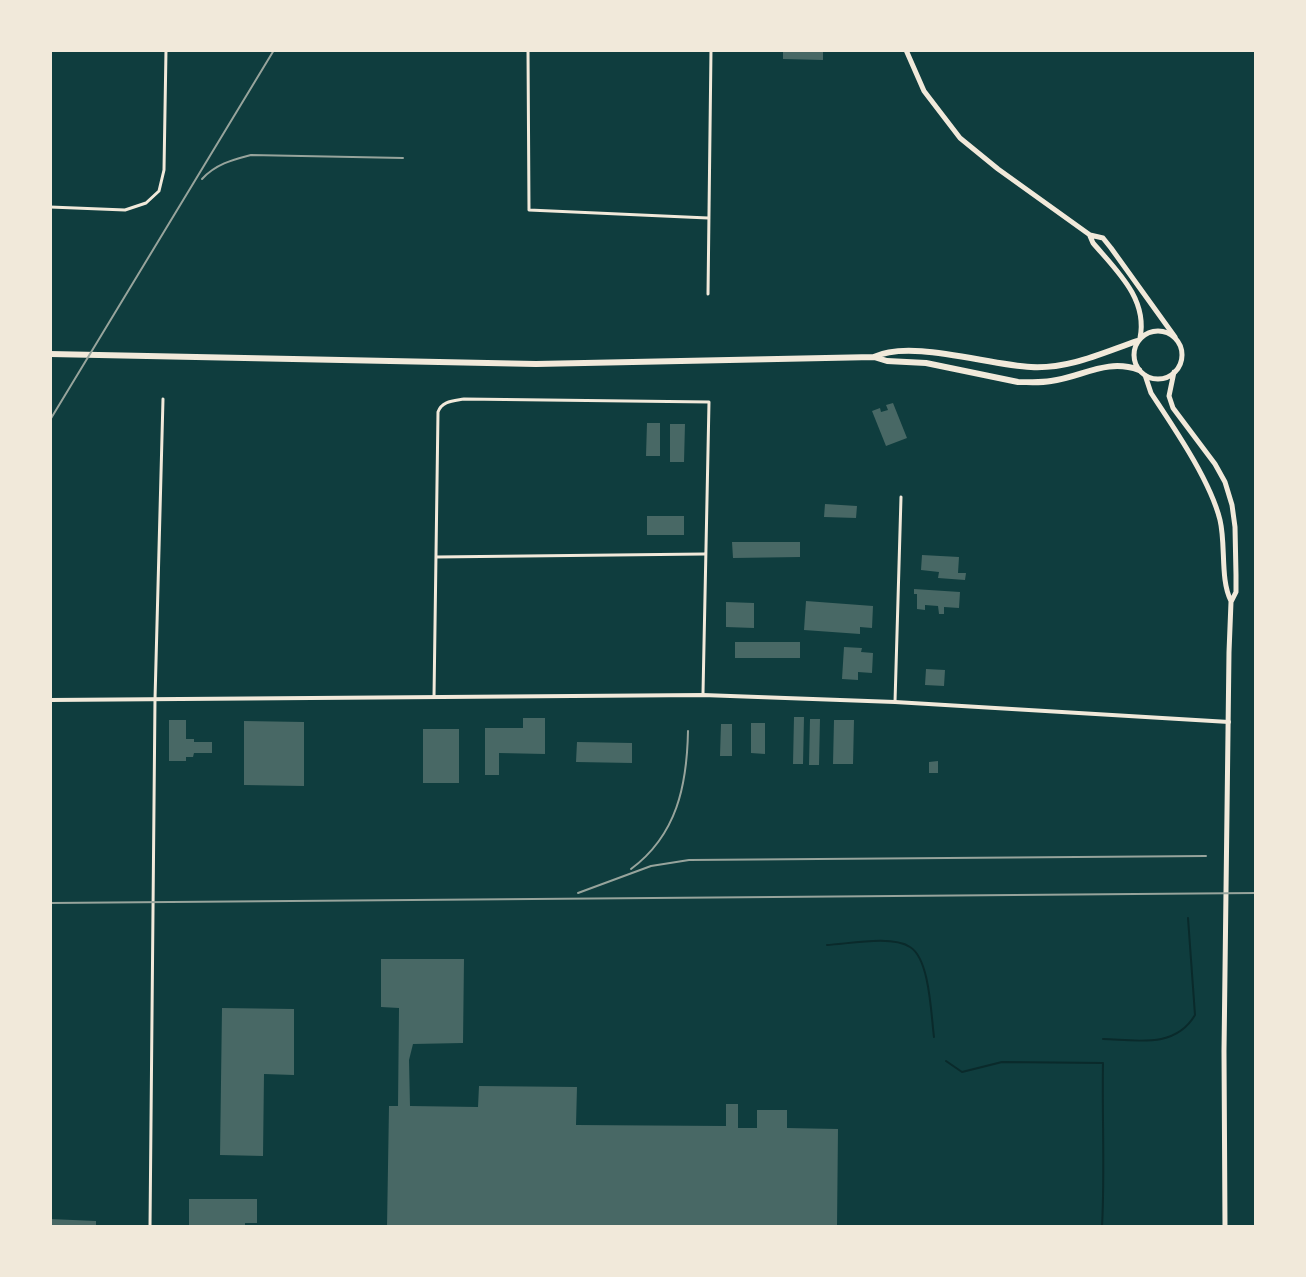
<!DOCTYPE html>
<style>
body{margin:0}
#map{position:relative;width:1306px;height:1277px;overflow:hidden;background:#0f3d3e;font-family:Commissioner,sans-serif}
canvas{display:block}
.frame{position:absolute;inset:0;border:52px solid #f1e9da;pointer-events:none}
</style>
<div id="map">
<canvas width="1306" height="1277"></canvas>
<div class="frame"></div>
</div>
<script>
const context = document.querySelector('canvas').getContext('2d');
context.lineJoin = 'round';
function stroke(path, color, width, dash) {
  context.strokeStyle = color;
  context.lineWidth = width;
  context.lineCap = dash ? 'butt' : 'round';
  context.setLineDash(dash || []);
  context.stroke(path);
}
function fillPath(path, color) {
  context.fillStyle = color;
  context.fill(path, 'evenodd');
}
stroke(new Path2D(`
 M 827,945 C 848,944 892,935 910,947 C 930,959 931,1015 934,1037
 M 1103,1039 C 1136,1040 1175,1049 1195,1015 L 1188,918
 M 946,1061 L 962,1072 L 1002,1062 L 1103,1063 C 1102,1118 1105,1172 1102,1227`), '#0a2a2b', 2);
fillPath(new Path2D(`
 M 783,50 L 823,50 L 823,60 L 783,59 Z
 M 893,403 L 907,438 L 886,446 L 872,411 L 880,408 L 881,412 L 888,410 L 886,405 Z
 M 647,423 L 660,423 L 660,456 L 646,456 Z
 M 670,424 L 685,424 L 684,462 L 670,462 Z
 M 825,504 L 857,506 L 856,518 L 824,517 Z
 M 647,516 L 684,516 L 684,535 L 647,535 Z
 M 732,542 L 800,542 L 800,557 L 733,558 Z
 M 922,555 L 959,557 L 958,573 L 966,573 L 965,580 L 938,578 L 939,572 L 921,570 Z
 M 914,589 L 960,592 L 959,608 L 944,607 L 944,614 L 939,614 L 938,606 L 925,605 L 925,610 L 917,609 L 917,594 L 914,594 Z
 M 806,601 L 873,606 L 872,628 L 860,627 L 860,634 L 804,630 Z
 M 726,602 L 754,603 L 754,628 L 726,627 Z
 M 735,642 L 800,642 L 800,658 L 735,658 Z
 M 844,647 L 862,648 L 861,652 L 873,653 L 872,673 L 858,672 L 858,680 L 842,679 Z
 M 926,669 L 945,670 L 944,686 L 925,685 Z
 M 794,717 L 804,717 L 803,764 L 793,764 Z
 M 523,718 L 545,718 L 545,754 L 499,753 L 499,775 L 485,775 L 485,728 L 523,728 Z
 M 810,719 L 820,719 L 819,765 L 809,765 Z
 M 169,720 L 186,720 L 186,739 L 194,739 L 194,742 L 212,742 L 212,753 L 194,753 L 193,757 L 186,757 L 186,761 L 169,761 Z
 M 834,720 L 854,720 L 853,764 L 833,764 Z
 M 244,721 L 304,722 L 304,786 L 244,785 Z
 M 751,723 L 765,723 L 765,754 L 751,753 Z
 M 721,724 L 732,724 L 732,756 L 720,756 Z
 M 423,729 L 459,729 L 459,783 L 423,783 Z
 M 577,742 L 632,743 L 632,763 L 576,762 Z
 M 938,761 L 938,773 L 929,773 L 929,762 Z
 M 381,959 L 464,959 L 463,1043 L 413,1044 L 409,1060 L 410,1106 L 478,1107 L 479,1086 L 577,1087 L 576,1125 L 726,1126 L 726,1104 L 738,1104 L 738,1128 L 757,1128 L 757,1110 L 787,1110 L 787,1128 L 838,1129 L 837,1227 L 387,1227 L 389,1106 L 398,1106 L 399,1008 L 381,1007 Z
 M 222,1008 L 294,1009 L 294,1075 L 264,1074 L 263,1156 L 220,1155 Z
 M 189,1199 L 257,1199 L 257,1223 L 245,1223 L 245,1227 L 189,1227 Z
 M 50,1219 L 96,1221 L 96,1227 L 50,1227 Z`), '#486865');
stroke(new Path2D(`
 M 528,50 L 529,210 L 708,218
 M 50,207 L 125,210 L 146,203 L 159,191 L 164,170 L 166,50
 M 708,294 L 711,50
 M 436,557 L 704,554
 M 434,697 L 438,412 C 442,401 453,401 464,399 L 709,402 L 703,693
 M 895,702 L 901,497
 M 150,1227 L 155,699 L 163,399`), '#f1e9da', 3);
stroke(new Path2D(`
 M 50,700 L 703,695 L 895,702 L 1229,722`), '#f1e9da', 4);
stroke(new Path2D(`
 M 906,50 L 924,91 L 960,138 L 998,169 L 1090,235 L 1103,238 L 1111,248 L 1175,337
 M 1090,236 L 1093,243 C 1117,271 1148,299 1140,338`), '#f1e9da', 5);
stroke(new Path2D(`
 M1134 355a24 24 0 1 1 48 0a24 24 0 1 1-48 0Z
 M 1174,372 L 1169,396 L 1173,408 L 1215,464 L 1225,482 L 1232,505 L 1235,527 L 1236,575 L 1236,592 L 1231,602 L 1229,652 L 1224,1051 L 1225,1227
 M 1145,375 L 1151,393 C 1174,428 1210,480 1220,520 C 1226,545 1220,580 1231,601`), '#f1e9da', 5);
stroke(new Path2D(`
 M 50,354 L 536,364 L 874,357 L 887,361 L 926,363 L 1018,382 C 1029,382 1040,383 1051,381 C 1082,377 1107,358 1139,370
 M 874,357 C 910,339 988,365 1031,367 C 1069,369 1102,353 1137,341`), '#f1e9da', 6);
stroke(new Path2D(`
 M 202,179 C 216,164 232,160 251,155 L 403,158
 M 50,420 L 274,50
 M 631,869 C 677,835 687,785 688,731
 M 578,893 L 651,866 L 689,860 L 1206,856
 M 50,903 L 1256,893`), '#97a49c', 2);
</script>
